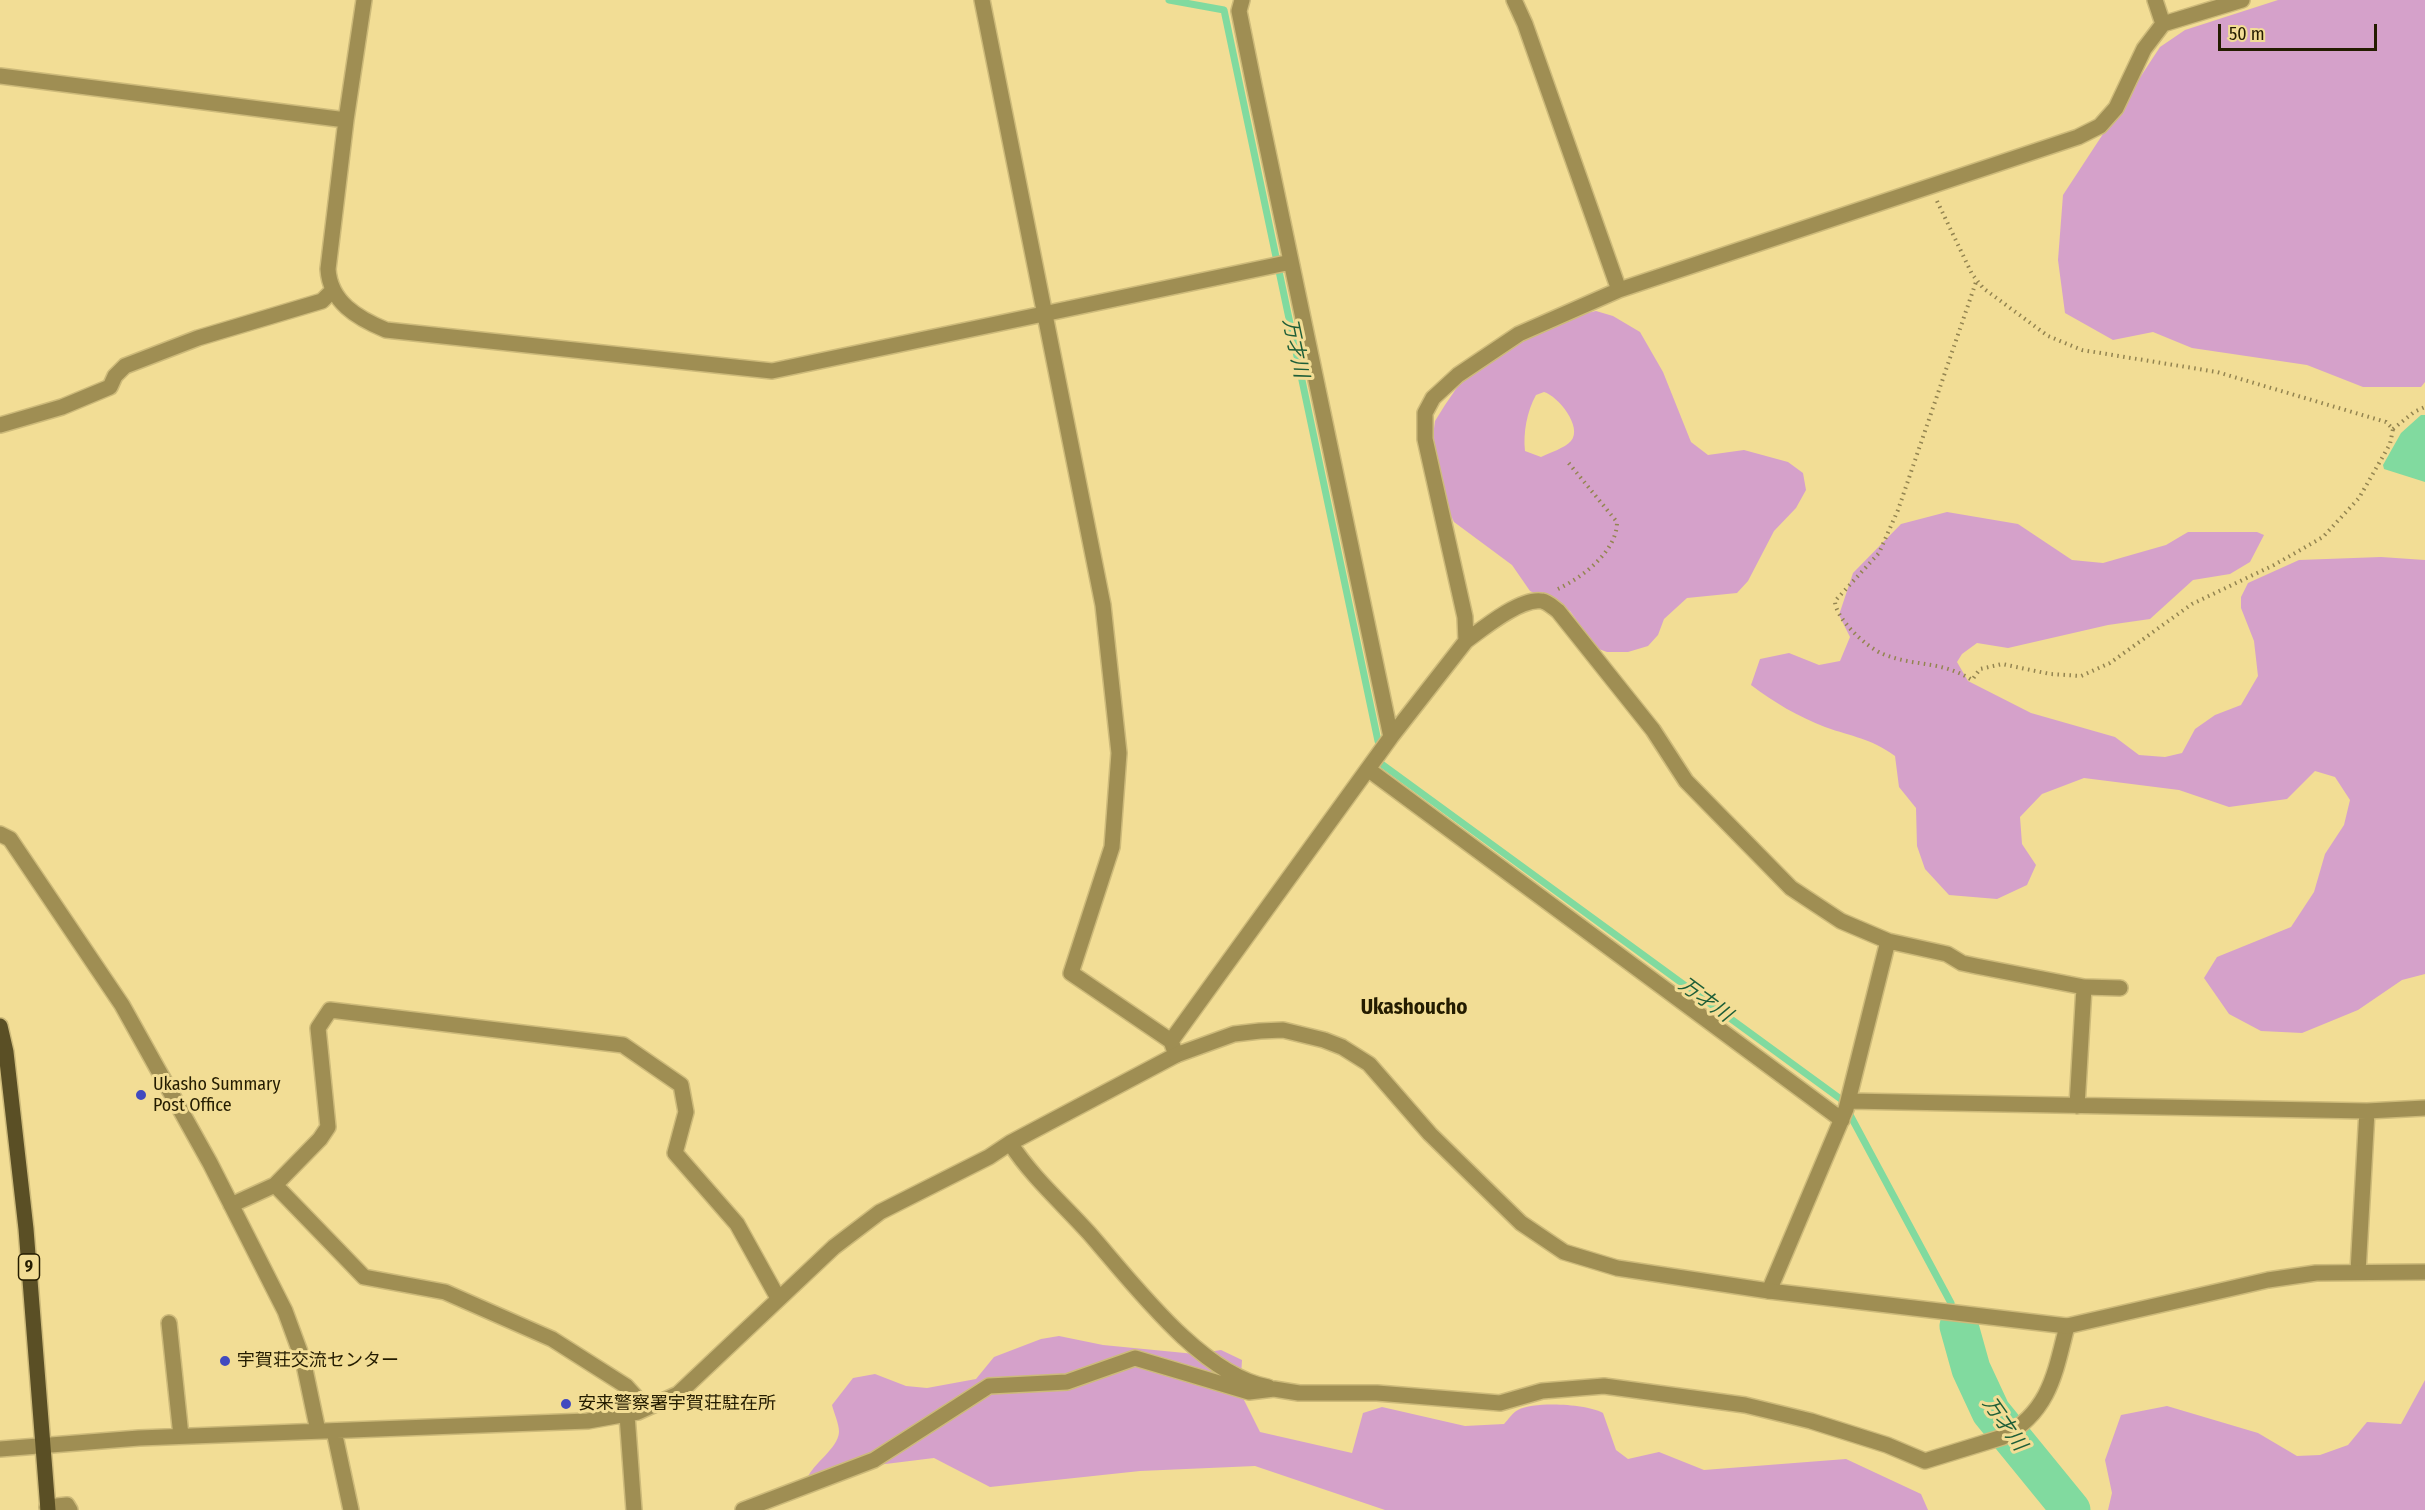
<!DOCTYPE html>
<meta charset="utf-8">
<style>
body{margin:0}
#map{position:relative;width:2425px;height:1510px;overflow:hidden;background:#f2dd95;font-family:"Fira Sans Condensed",sans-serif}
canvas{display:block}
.scale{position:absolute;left:2218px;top:24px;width:159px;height:27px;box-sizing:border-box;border:3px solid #241c00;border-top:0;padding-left:8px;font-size:18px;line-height:21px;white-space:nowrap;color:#241c00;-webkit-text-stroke:4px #f2dd95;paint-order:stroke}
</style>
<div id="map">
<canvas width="2425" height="1510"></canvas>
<div class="scale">50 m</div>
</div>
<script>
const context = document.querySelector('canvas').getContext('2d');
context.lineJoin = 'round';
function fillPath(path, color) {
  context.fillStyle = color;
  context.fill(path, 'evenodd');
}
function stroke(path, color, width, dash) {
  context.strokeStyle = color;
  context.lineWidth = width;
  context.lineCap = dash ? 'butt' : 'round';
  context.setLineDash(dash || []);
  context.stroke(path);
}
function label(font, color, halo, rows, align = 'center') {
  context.font = font + ' "Fira Sans Condensed","Noto Sans JP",sans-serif';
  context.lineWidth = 6;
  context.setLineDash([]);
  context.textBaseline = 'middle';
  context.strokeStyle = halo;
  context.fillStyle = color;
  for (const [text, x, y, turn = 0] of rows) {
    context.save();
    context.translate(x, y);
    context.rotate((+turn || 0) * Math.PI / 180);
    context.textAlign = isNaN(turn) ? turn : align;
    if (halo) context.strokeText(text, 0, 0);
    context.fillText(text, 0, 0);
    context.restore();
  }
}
fillPath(new Path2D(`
 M 2278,0 L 2425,0 L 2425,382 L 2421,387 L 2363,387 L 2307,365 L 2192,348 L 2153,332 L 2113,340 L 2065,313 L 2058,260 L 2063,195 L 2160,47 L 2185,30 Z
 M 1596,311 L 1613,316 L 1640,332 L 1663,372 L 1691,442 L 1708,455 L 1744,450 L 1788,462 L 1803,473 L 1806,490 L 1796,508 L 1774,531 L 1748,581 L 1737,593 L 1687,598 L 1664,619 L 1658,635 L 1648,646 L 1628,652 L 1607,652 L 1596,648 L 1570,611 L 1530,591 L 1512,565 L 1454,522 L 1444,502 L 1433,436 L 1435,421 L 1445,405 L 1458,386 L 1479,369 L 1543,329 L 1574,316 ZM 1544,392 C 1558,396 1583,427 1571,441 C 1565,448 1549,453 1541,457 L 1525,451 C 1523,433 1527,411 1536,395 Z
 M 1947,512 L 2018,524 L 2072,560 L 2103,563 L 2166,545 L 2188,532 L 2257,532 L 2264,535 L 2250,562 L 2230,574 L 2193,580 L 2150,619 L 2108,625 L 2008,648 L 1977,643 L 1962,654 L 1957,662 L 1968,681 L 2031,713 L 2115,737 L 2139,755 L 2165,757 L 2182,753 L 2195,729 L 2215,715 L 2241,705 L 2258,676 L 2254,641 L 2241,608 L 2241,597 L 2248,583 L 2299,560 L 2381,557 L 2425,560 L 2425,974 L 2402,980 L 2358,1010 L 2302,1033 L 2261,1031 L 2229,1014 L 2204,978 L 2217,957 L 2291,927 L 2314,892 L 2325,854 L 2344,825 L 2350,800 L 2335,777 L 2315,771 L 2287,799 L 2229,807 L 2179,790 L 2084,778 L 2042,794 L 2020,817 L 2022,844 L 2036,865 L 2027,885 L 1997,899 L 1949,895 L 1925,869 L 1917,846 L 1916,808 L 1899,787 L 1895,756 C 1870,738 1853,737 1825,727 C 1799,717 1773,702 1751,685 L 1760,659 L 1789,653 L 1819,665 L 1840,661 L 1850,637 L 1839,615 L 1853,573 L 1901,524 Z
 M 1059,1336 L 1103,1345 L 1195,1354 L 1221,1350 L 1242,1360 L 1240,1392 L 1260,1432 L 1352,1453 L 1363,1413 L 1382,1407 L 1465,1426 L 1504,1424 C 1508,1420 1513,1412 1518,1410 C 1535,1401 1587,1404 1603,1413 L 1616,1450 L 1628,1459 L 1659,1452 L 1704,1470 L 1846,1459 L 1921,1494 L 1928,1510 L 1385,1510 L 1255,1466 L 1140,1471 L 990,1487 L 934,1458 L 845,1469 L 807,1479 C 813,1463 838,1449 839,1432 C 839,1424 834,1413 832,1405 L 853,1378 L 875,1374 L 906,1386 L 927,1388 L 976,1379 L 994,1357 L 1041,1339 Z
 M 2425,1380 L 2425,1510 L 2108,1510 L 2112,1493 L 2105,1460 L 2121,1415 L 2167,1406 L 2258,1433 L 2297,1456 L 2320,1455 L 2348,1445 L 2367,1422 L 2401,1424 Z`), '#d5a1ca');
fillPath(new Path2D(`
 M 2421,415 L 2425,415 L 2425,482 L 2384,469 L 2383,465 L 2401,433 Z`), '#81da9f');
stroke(new Path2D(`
 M 1169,0 L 1224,10 L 1378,741
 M 1383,765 L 1842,1100 L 1951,1303`), '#81da9f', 7);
stroke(new Path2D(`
 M 1959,1326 L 1971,1369 L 1991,1412 L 2071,1510`), '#81da9f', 39);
const minor = new Path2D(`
 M 364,0 L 346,120 L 328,269 C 330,302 357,318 386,330 L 772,371 L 1291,262
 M 1242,0 L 1239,11 L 1254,85 L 1391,737
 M 1514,0 L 1525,24 L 1619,290
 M 2155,0 L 2163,24
 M 0,76 L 346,120
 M 0,425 L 62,407 L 110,387 L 115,376 L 125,366 L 198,338 L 322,301 L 332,291
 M 1466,641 C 1482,629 1521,597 1542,601 C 1548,602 1554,608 1558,611 L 1653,730 L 1686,781 L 1791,888 L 1841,921 L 1888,941
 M 1369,770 L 1842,1120
 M 0,834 L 10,839 L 122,1005 L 210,1163 L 285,1311 L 303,1360 L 318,1431
 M 2084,987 L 2120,988
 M 1171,1041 L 1391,737 L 1466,641 L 1465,617 L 1425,439 L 1425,413 L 1433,398 L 1458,375 L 1519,334 L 1619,290 L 2078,137 L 2100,126 L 2116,108 L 2144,49 L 2163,24 L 2242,0
 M 1849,1101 L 2367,1111 L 2425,1108
 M 1010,1143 C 1032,1177 1062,1203 1089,1233 C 1132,1282 1201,1375 1268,1387
 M 275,1185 L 364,1277 L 445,1292 L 552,1339 L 626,1386 L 635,1396 L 638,1412
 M 231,1205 L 275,1185 L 320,1139 L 328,1127 L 318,1028 L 330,1010 L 623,1045 L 681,1085 L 686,1112 L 675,1153 L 737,1224 L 778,1298
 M 2358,1272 L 2367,1111
 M 1769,1291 L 1846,1109 L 1888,941 L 1947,954 L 1962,963 L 1976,966 L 2084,987 L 2077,1106
 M 169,1323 L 181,1436
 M 627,1415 L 634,1510
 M 334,1431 L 351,1510
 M 0,1449 L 139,1438 L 588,1421 L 638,1412 L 678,1394 L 834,1247 L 880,1212 L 989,1157 L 1010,1143 L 1176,1055 L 1171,1041 L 1071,973 L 1112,847 L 1119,753 L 1103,605 L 982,0
 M 47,1507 L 67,1505 L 70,1510
 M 743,1510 L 874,1460 L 989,1386 L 1067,1382 L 1135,1358 L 1249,1392 L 1274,1389 L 1299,1393 L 1377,1393 L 1500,1403 L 1542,1391 L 1604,1386 L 1745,1405 L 1811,1421 L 1887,1445 L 1925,1461 L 2003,1437 C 2050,1411 2055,1373 2067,1326`);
const tertiary = new Path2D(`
 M 1176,1055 L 1234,1034 L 1260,1031 L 1283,1030 L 1324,1040 L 1342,1047 L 1369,1064 L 1430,1134 L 1521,1223 L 1564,1252 L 1617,1268 L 1769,1291 L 2067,1326 L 2268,1280 L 2316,1273 L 2425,1272`);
const primary = new Path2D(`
 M 0,1026 L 6,1052 L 26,1229 L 48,1510`);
stroke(minor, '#cdba7a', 18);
stroke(tertiary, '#cdba7a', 18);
stroke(primary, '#cdba7a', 18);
stroke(new Path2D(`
 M 1937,201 L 1972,274 L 1983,288 L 2048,336 L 2082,350 L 2217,372 L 2386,422 L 2393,429 L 2390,444 L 2359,498 L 2323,537 L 2274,565 L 2192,604 L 2110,663 L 2081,676 L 2050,674 L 2002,664 L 1980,669 L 1972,680 C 1941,660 1914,667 1883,654 C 1866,647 1835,618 1835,601 L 1879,553 L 1898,510 L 1977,279
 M 2393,429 L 2414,412 L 2425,407
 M 1558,589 C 1583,577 1617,551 1617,522 L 1567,461`), '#938450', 4, [1.5, 4.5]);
stroke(minor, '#9f8e53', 15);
stroke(tertiary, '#9f8e53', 15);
stroke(primary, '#5a4f25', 15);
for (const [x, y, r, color] of [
 [141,1095,6,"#414abf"],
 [225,1361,6,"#414abf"],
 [566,1404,6,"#414abf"]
]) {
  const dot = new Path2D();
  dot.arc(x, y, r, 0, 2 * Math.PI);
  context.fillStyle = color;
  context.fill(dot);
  stroke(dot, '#f2dd95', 2);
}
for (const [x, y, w] of [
 [29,1267,21]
]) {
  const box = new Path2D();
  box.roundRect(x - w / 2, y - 13, w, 26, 4.5);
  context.fillStyle = '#f2dd95';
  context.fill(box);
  stroke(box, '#241c00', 1.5);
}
label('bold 16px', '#241c00', null, [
 ["9",29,1267]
]);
label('18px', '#241c00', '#f2dd95', [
 ["Ukasho Summary",153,1085],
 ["Post Office",153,1106],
 ["宇賀荘交流センター",237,1361],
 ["安来警察署宇賀荘駐在所",578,1404]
], 'left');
label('italic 20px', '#1e5e38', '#f2dd95', [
 ["万才川",1295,348,78],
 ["万才川",1705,1000,36],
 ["万才川",2004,1424,55]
]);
label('bold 21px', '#241c00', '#f2dd95', [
 ["Ukashoucho",1414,1008]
]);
</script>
